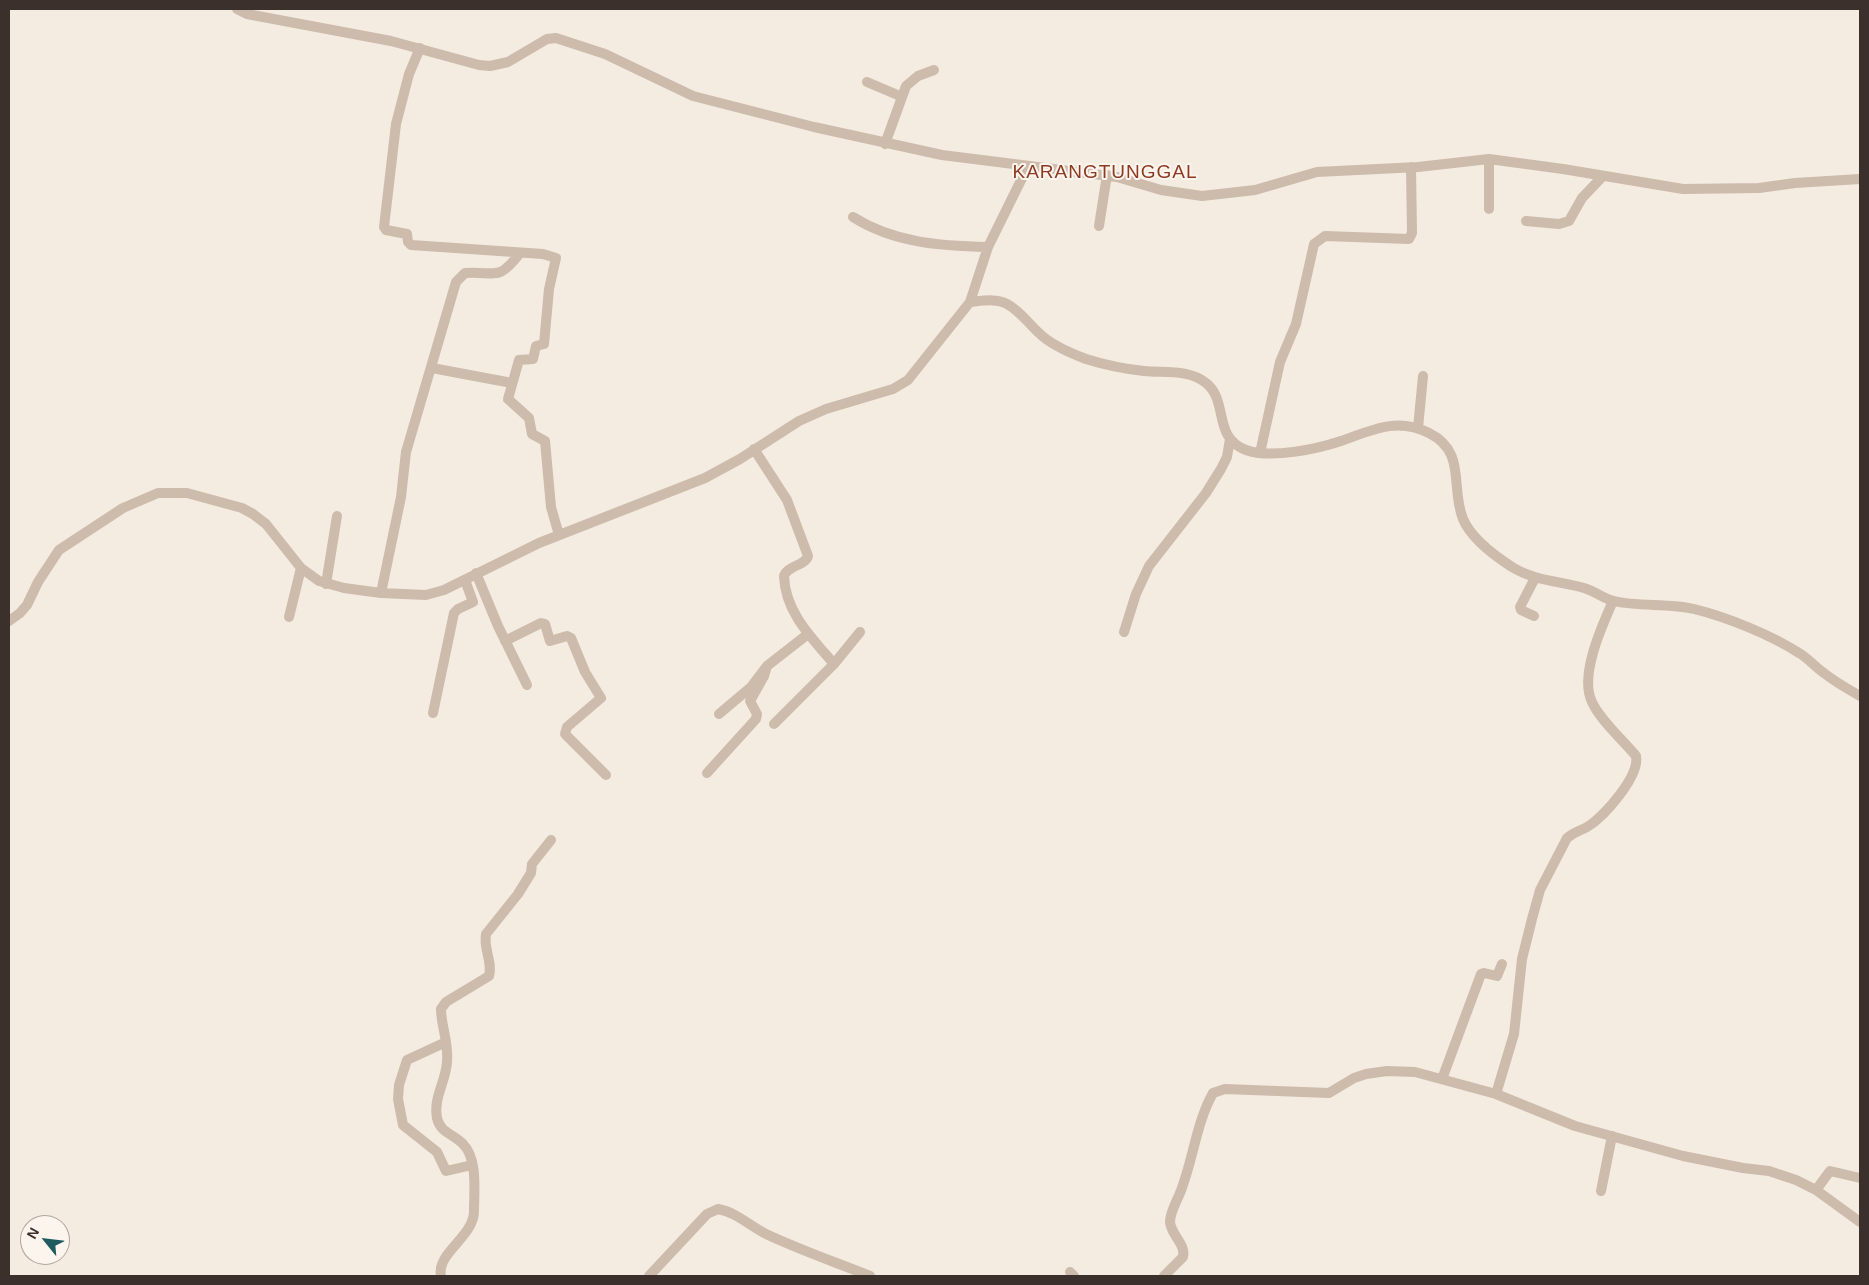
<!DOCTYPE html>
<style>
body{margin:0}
#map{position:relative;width:1869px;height:1285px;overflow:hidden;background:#f4ebe1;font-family:Helvetica,sans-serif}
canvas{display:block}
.frame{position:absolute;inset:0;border:10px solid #3b302b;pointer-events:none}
.north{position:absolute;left:20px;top:1215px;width:50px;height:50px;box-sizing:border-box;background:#fbf5ee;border:1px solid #aea6a0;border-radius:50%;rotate:299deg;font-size:14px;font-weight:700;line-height:20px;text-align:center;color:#3b302b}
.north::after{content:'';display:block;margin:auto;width:18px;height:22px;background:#1f5a5e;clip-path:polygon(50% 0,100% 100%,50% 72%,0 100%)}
</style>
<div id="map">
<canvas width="1869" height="1285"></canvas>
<div class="frame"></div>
<div class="north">N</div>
</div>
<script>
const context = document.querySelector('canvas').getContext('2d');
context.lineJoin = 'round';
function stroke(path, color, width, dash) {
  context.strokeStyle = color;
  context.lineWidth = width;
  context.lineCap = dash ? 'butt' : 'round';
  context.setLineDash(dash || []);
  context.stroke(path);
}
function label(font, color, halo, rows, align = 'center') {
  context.font = font + ' Helvetica,sans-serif';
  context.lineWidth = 4;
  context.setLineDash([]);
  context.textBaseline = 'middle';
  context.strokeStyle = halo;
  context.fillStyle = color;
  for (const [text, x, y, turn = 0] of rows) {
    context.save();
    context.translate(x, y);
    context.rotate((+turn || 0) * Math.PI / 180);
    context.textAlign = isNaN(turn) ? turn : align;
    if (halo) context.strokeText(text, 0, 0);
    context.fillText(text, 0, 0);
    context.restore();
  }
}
stroke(new Path2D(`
 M 237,9 L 247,14 L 391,41 L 479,65 L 490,66 L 508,62 L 547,39 L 556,38 L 605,54 L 693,96 L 814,127 L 942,155 L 1117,177 L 1161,190 L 1202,196 L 1255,190 L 1317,172 L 1418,167 L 1489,159 L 1563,169 L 1683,189 L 1759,188 L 1795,183 L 1860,179
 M 420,48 L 409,74 L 396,124 L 384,227 L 386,230 L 407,234 L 408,242 L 411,245 L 543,254 L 556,258 L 549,289 L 544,344 L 536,346 L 533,359 L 519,360 L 508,399 L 529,418 L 532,434 L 545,441 L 551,507 L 559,535
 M 867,82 L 900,96
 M 885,144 L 906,86 L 918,76 L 934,70
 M 1489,159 L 1489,209
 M 853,217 C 894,243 941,246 988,247
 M 1526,221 L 1559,224 L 1569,221 L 1582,198 L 1603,176
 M 1099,226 L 1107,175
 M 970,302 C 981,301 997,298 1007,304 C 1019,310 1029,324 1039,333 C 1051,345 1070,353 1086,359 C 1105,365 1125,369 1144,371 C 1165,373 1189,369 1206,383 C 1229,401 1212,437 1246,450 C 1271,459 1317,449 1341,441 C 1372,430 1397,417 1429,433 C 1467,452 1450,487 1463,519 C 1471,538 1495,556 1512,567 C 1535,581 1559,581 1584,588 C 1595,591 1604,599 1614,601 C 1638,607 1669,603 1694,609 C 1727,617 1771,635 1799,653 C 1808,658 1815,667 1824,673 C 1835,682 1848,689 1860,696
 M 432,368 L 512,383
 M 1418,428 L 1423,376
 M 754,449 L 787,500 L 808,556 C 805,566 788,565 784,576 C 785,612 812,638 834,664
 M 1260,453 L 1280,362 L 1296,324 L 1314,244 L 1325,236 L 1409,239 L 1412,233 L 1411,167
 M 476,573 L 498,626 L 527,685
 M 326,584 L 337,516
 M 381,593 L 401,497 L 406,452 L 456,282 L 465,273 C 496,271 498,282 520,253
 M 1534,616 L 1521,610 L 1520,607 L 1535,578
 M 289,617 L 301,568
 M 9,621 L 20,613 L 27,605 L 38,582 L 59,550 L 123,508 L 158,493 L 187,493 L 242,508 L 253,514 L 266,524 L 301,568 L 319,581 L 344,588 L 381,593 L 426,595 L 444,590 L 539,543 L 705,478 L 740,459 L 799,421 L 826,409 L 893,389 L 908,380 L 970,302 L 988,247 L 1028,166
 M 1124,632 L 1136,594 L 1149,566 L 1206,493 L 1221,469 L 1227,457 L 1230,439
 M 505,641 L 541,623 L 545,624 L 550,641 L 567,636 L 571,638 L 585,672 L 601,698 L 567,727 L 565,734 L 606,775
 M 433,713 L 454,613 L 458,609 L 473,602 L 465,580
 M 719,714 L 751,687 L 767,666 L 808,634
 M 774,724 L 834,664 L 860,632
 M 707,773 L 756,719 L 757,714 L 750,701 L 764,676 L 767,666
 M 446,1042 L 407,1060 L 399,1085 L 398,1099 L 403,1125 L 437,1152 L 446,1171 L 472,1165
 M 1442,1079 L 1481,974 L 1484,973 L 1497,976 L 1502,964
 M 1496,1094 L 1514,1034 L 1522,959 L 1532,919 L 1540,890 L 1567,838 C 1574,832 1580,831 1587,827 C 1604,817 1640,776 1636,756 C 1623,740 1600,720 1592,702 C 1579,676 1602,626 1613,601
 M 1816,1190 L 1830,1171 L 1860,1178
 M 1601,1191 L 1612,1136
 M 1070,1272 L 1074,1276
 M 441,1276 C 436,1253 474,1237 474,1211 C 474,1191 478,1159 463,1144 C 454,1134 440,1133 437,1118 C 433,1098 446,1081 447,1062 C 449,1043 441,1026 441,1009 L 446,1002 L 489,976 C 493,963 483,948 486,934 L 518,894 L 531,873 L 532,864 L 551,840
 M 649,1276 L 707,1214 L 718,1209 C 736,1212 750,1226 766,1234 C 800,1250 835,1262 870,1276
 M 1164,1276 L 1183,1257 C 1186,1244 1171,1235 1170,1222 C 1170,1212 1177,1201 1180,1193 C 1193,1161 1196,1123 1213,1093 L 1225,1089 L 1329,1093 L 1354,1078 L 1366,1074 L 1387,1071 L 1415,1072 L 1496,1094 L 1575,1126 L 1683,1156 L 1743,1168 L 1769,1171 L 1796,1180 L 1816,1190 L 1860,1222`), '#cdbbac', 10);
context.letterSpacing = '1px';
label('19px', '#8c3b22', '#fbf5ee', [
 ["KARANGTUNGGAL",1105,173]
]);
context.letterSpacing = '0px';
</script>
